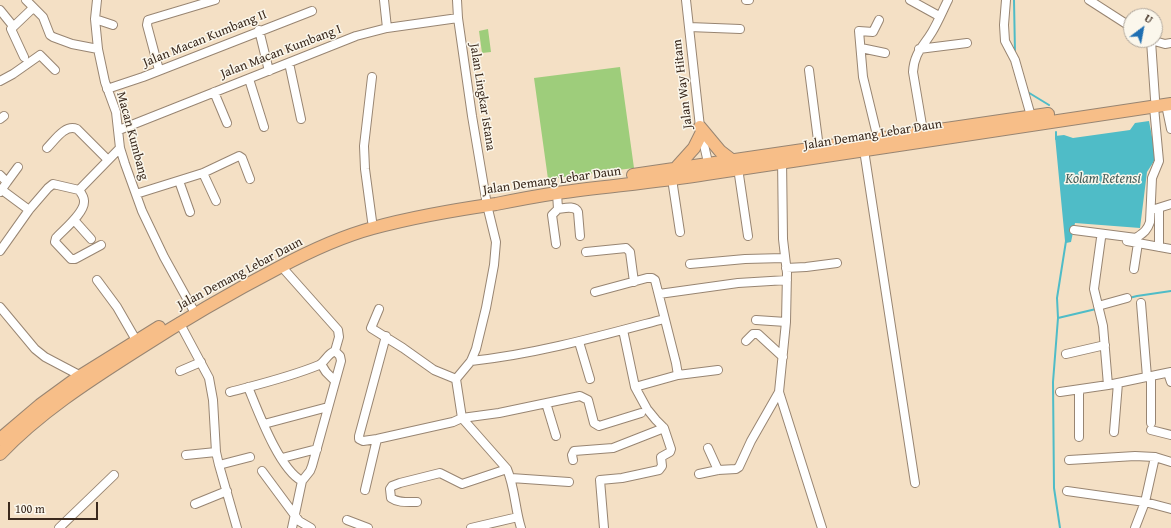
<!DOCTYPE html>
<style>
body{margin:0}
#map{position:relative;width:1171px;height:528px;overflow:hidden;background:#f4e0c5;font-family:"Gentium Book Plus",serif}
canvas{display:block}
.north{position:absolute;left:1123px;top:8px;width:40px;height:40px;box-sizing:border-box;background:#fbf7ec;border:1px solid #aea59a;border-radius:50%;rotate:32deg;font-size:11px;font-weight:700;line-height:16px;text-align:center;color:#3b2a1e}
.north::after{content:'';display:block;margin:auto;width:14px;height:18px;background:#1f6fb2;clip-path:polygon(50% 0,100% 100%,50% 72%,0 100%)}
.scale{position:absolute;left:8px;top:502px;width:90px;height:18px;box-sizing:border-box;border:2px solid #3b2a1e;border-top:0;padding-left:5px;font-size:12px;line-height:14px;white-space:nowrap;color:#3b2a1e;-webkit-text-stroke:3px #fbf7ec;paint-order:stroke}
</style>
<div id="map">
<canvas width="1171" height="528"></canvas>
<div class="north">U</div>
<div class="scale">100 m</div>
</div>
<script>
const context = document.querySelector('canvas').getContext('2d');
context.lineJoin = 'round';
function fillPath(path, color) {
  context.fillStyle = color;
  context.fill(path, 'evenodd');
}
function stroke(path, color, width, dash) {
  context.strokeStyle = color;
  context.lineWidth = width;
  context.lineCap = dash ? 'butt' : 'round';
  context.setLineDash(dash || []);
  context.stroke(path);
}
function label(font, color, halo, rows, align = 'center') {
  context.font = font + ' "Gentium Book Plus",serif';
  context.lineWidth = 3;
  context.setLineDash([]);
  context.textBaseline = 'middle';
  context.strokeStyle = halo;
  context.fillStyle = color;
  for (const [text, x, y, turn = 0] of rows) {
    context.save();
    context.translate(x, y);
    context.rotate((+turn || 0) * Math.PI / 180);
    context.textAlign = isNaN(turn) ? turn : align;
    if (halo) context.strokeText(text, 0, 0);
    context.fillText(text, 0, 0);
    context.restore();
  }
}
fillPath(new Path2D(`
 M 488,29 L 491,52 L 482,53 L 479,31 Z
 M 620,67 L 634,168 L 548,179 L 534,78 Z`), '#9ecd7b');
fillPath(new Path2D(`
 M 1149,121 L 1156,158 L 1147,172 L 1140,228 L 1075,223 L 1071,242 L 1066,243 L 1065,241 L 1055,136 L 1064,135 L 1073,138 L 1130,130 L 1135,123 Z`), '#4fbcc7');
stroke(new Path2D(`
 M 1014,0 L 1015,53
 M 1026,91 L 1049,105
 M 1056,132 L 1056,139
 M 1129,298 L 1137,296 L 1171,291
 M 1058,318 L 1096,309
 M 1060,528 L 1054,488 L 1053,382 L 1058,318 L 1057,298 L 1066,241`), '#4fbcc7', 2);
const minor = new Path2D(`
 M 26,0 L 43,17 L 50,35 L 53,37 L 72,44 L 98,49
 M 97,0 L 95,19 L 98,49 L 105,82 L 116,112 L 120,148 L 125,164 L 142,211 L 164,257 L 195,313
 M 384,0 L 387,28
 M 457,0 L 458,18 L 472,116 L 487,205 L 496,242 L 494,265 L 486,308 L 476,349 L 471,361 L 456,379 L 462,418 L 507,469 C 515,488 515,509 521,528
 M 686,0 L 700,127 L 709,167
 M 746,0 L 749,0
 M 910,0 L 939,16
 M 1006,0 L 1004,25 L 1005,41 L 1015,60 L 1031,116
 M 1089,0 L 1131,27
 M 0,10 L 13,26
 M 95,19 L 113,25
 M 689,27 L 740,29
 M 259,30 L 269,71
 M 1151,40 L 1165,44 L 1171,43
 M 1151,41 L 1155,99
 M 861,48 L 885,53
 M 919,49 L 967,43
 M 24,57 L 11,29 L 33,8
 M 289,63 L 301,119
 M 159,70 L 147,25 L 148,20 L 215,0
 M 809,70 L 819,148
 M 249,79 L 264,127
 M 0,81 L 13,74 L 40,55 L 55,70
 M 107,89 L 143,77 L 312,11
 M 214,92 L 227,123
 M 1166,105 L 1171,129
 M 0,119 L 4,116
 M 119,130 L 356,36 L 387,28 L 458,18
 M 924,137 L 913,72 C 914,53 923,47 932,32 C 938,22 943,10 948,0
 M 878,139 L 863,77 L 859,31 L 873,32 L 879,20
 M 47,148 C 55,140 65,124 77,129 L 108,160
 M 864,150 L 915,483
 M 782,158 L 783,239 L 787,273 L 786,322 L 779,392 L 822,528
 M 738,168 L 748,236
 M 203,173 L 216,201
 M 0,175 L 7,182 L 0,192
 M 672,179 L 680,232
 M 179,181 L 190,212
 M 7,182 L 18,167
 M 2,190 L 29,210
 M 79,190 C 82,194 84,197 84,201 C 85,213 63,230 56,238 L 55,242 L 71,259 L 75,259 L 101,245
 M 136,194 L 203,173 L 239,156 L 242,158 L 250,179
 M 558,209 C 565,208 575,205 578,212 L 580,236
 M 1155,209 L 1171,204
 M 74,220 L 91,239
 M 372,221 L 365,169 L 364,146 L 372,77
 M 1074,230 L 1136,238 C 1143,233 1147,231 1150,222 L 1152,178 L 1159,161 L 1154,107
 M 1101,238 L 1094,289 L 1103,326 L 1108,385
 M 1127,241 L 1171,249
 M 556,244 L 552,215 L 558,209 L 557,193
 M 1159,247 L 1159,208
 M 0,251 L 29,210 L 48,188 L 53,184 L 79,190 L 120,148
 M 586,252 L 626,248 L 630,252 L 634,282
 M 690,264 L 745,259 L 784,258
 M 281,266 L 338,330 L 339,337 L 335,351 L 340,356 L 341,361 L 312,466 L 310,471 L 302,481 L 292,528
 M 786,268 L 806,267 L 837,263
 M 1134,269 L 1138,243
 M 97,280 L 117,307 L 136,340
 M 595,292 L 647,278 L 652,278 L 655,280 L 676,363 L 678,375 L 635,387
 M 659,294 L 738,283 L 787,280
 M 1141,303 L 1147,377
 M 1098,306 L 1127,298
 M 0,307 L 35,349 L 45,357 L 81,376
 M 379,309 L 371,328 L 403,348 L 434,370 L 456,379
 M 756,320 L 786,322
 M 179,322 L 209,378 L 213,400 L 216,452 L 219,465 L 237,528
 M 386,336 L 359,436 L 359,439 L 363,441 L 377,439 L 453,422 L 462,418 L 499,413 L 580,396 L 588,400 L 594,423 L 599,426 L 641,413
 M 746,341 L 753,334 L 758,334 L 783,357
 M 579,342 L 590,379
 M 1066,354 L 1105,345
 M 471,361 C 537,354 600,336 664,319
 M 321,364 L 326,372 L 335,381
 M 180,371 L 201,362
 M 1168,373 L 1171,382
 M 678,375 L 718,370
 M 1151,376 L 1151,423
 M 248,387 C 258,411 279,469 302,481
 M 230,392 C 260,384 290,377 319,365 C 325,362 327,354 335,351
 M 1060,392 L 1108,385 L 1171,372
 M 546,403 L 556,436
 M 264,424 L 328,407
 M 1151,430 L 1171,435
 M 1114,432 L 1118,383
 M 1079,437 L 1079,390
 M 708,448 L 718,470
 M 186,455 L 216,452
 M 282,458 L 317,449
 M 573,460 L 572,455 L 574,451 L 613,448 L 664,428
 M 1069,460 L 1135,456 L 1155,457 L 1171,462
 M 219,465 L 250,457
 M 262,471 L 299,521 L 311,528
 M 699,474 L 718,470 L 736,469 L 739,467 L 751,441 L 779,392
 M 511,478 L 569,482
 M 365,490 L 377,439
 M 1067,491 L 1145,502 L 1171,509
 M 417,502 C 407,502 398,503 391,498 L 390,489 L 392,486 L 400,483 L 440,473 L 462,484 L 507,469
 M 195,504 L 227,491
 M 347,520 L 368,528
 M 59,528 L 114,475
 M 471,528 L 518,517
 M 604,528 L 600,480 L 622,478 L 659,470 L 662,466 L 661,457 L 670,452 L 671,449 L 664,428 L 656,420 L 647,409 L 635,387 L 623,330
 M 1135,528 L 1145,502 L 1155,457`);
const highway = new Path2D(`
 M 700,127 L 720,151 L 733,161
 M 676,168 L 694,148 L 701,134
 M 633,175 L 1048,114
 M 0,439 L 40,405 L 77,378 L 159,327
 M 0,454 C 39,413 87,382 134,352 C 182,321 230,293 280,267 C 310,251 340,237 373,228 C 413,217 454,210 496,204 C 516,200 537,196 557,193 C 607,186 657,182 706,174 C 861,151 1016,127 1171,104`);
stroke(minor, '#988572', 10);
stroke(highway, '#988572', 14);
stroke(minor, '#fff', 8);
stroke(highway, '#f7be88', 12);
label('13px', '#3b2a1e', '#fbf7ec', [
 ["Jalan Macan Kumbang II",205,39,-22],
 ["Jalan Macan Kumbang I",281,52,-21],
 ["Jalan Way Hitam",683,84,-97],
 ["Jalan Lingkar Istana",482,97,81],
 ["Jalan Demang Lebar Daun",873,135,-9],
 ["Macan Kumbang",132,136,75],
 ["Jalan Demang Lebar Daun",552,181,-8],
 ["Jalan Demang Lebar Daun",240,274,-28]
]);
label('italic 14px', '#425d59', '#fbf7ec', [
 ["Kolam Retensi",1103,179]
]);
</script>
